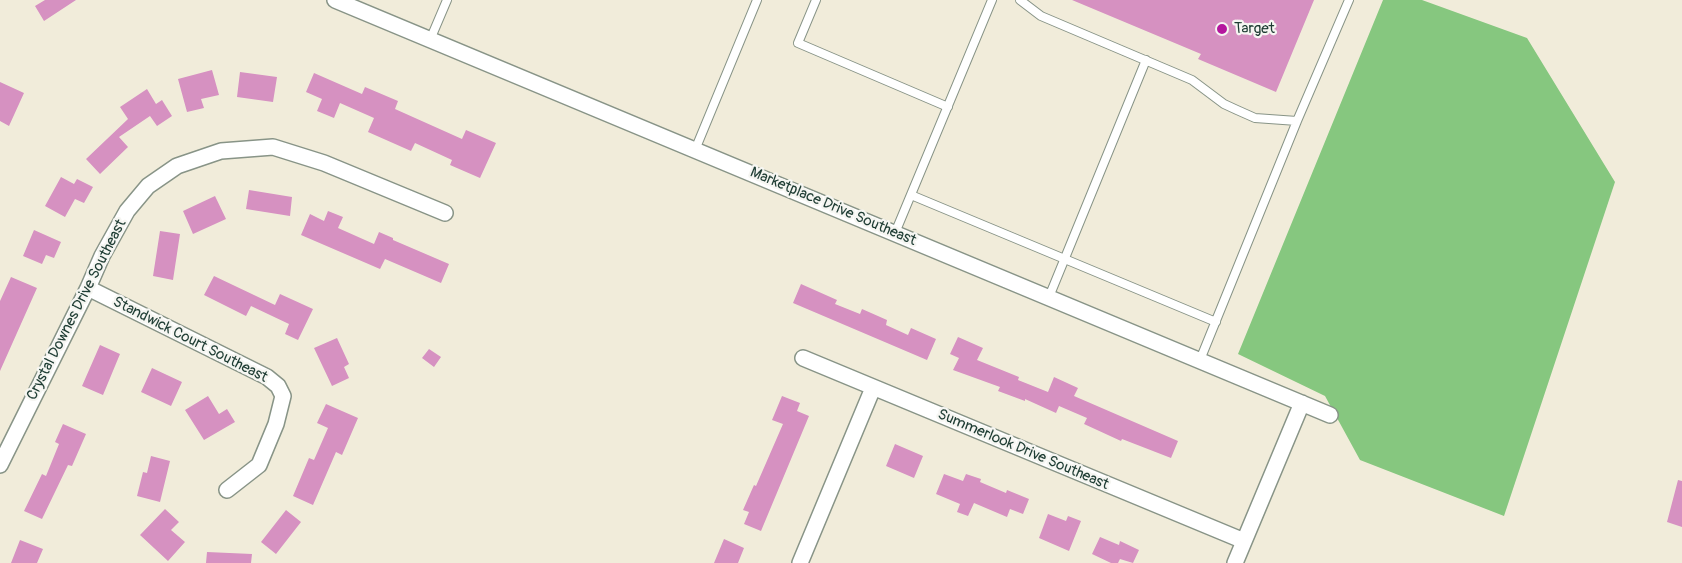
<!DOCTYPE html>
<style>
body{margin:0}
canvas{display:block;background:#f1ecda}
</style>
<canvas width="1682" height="563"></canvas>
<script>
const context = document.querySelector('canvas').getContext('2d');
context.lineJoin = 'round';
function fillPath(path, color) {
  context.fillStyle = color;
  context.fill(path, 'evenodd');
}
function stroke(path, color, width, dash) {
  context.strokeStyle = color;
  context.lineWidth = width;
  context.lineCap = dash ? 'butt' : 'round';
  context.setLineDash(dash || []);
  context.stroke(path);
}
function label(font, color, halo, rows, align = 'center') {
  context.font = font + ' Pangolin,sans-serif';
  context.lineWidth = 4.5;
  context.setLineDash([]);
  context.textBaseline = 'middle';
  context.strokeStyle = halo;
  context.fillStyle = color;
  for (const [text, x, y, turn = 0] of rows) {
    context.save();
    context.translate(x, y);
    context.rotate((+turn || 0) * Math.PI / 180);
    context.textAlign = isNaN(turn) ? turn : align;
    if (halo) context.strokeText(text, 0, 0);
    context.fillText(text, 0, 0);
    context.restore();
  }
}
fillPath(new Path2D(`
 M 1383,0 L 1422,0 L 1527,38 L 1615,182 L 1504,516 L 1360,460 L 1325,396 L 1238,354 Z`), '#86c77f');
fillPath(new Path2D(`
 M 45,0 L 76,0 L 44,21 L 35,6 Z
 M 1072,0 L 1314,0 L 1276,92 L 1198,59 L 1201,54 Z
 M 212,70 L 219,95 L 201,99 L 204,108 L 187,112 L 178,79 Z
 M 240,72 L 277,77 L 273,102 L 237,97 Z
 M 314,73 L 362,94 L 365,87 L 398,101 L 395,109 L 462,139 L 466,130 L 496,143 L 480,178 L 450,165 L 452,160 L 415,143 L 411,151 L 368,132 L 374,118 L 340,103 L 334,118 L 317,111 L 322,99 L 306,92 Z
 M 0,82 L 24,93 L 9,126 L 0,121 Z
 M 147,89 L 156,104 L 162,100 L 172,116 L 157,126 L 150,116 L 119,137 L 128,147 L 100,174 L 86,159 L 128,119 L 120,107 Z
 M 61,177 L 74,184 L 77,179 L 93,187 L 84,203 L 75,199 L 65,217 L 45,206 Z
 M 249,190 L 292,197 L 290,216 L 246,209 Z
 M 215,196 L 226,219 L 193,234 L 183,211 Z
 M 328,211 L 343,217 L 338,228 L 374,244 L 379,232 L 393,238 L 393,240 L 449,264 L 441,283 L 385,259 L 380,269 L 301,235 L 310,214 L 324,221 Z
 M 34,230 L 61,242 L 54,258 L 46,255 L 42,264 L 23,256 Z
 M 160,231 L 180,234 L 173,280 L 153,276 Z
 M 214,276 L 275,305 L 280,294 L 313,309 L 298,340 L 285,334 L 289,324 L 251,306 L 246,316 L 204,295 Z
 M 11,277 L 37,288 L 0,371 L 0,301 Z
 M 801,284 L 837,300 L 835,304 L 860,314 L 862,309 L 887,320 L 886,325 L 908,335 L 911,328 L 936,339 L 927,360 L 793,303 Z
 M 958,337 L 983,348 L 977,360 L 1019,377 L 1018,380 L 1048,392 L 1054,377 L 1078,388 L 1074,396 L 1178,441 L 1171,458 L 1122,439 L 1121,441 L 1084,424 L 1087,418 L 1059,406 L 1056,413 L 1025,399 L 1025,401 L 998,391 L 1000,387 L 953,370 L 959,358 L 950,354 Z
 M 337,338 L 349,364 L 344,367 L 349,378 L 332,386 L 314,348 Z
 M 100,345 L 120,354 L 103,395 L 82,386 Z
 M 429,349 L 441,357 L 434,367 L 422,358 Z
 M 152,368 L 182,382 L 171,406 L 141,392 Z
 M 208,396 L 219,414 L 227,409 L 235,422 L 204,440 L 185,410 Z
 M 782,396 L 800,403 L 797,411 L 809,416 L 761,531 L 744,524 L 749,512 L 743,510 L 754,485 L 756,486 L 783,424 L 772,420 Z
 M 326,404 L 358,418 L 342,455 L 336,452 L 313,505 L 293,496 L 309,458 L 314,460 L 328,428 L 317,423 Z
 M 63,424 L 86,434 L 72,466 L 68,465 L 42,519 L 24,511 L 42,474 L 46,476 L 59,444 L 55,442 Z
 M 895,444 L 923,456 L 914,478 L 886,466 Z
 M 151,456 L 170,461 L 160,502 L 137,496 L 143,472 L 147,473 Z
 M 944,474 L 963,481 L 966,474 L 981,479 L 980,482 L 1006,493 L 1007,490 L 1029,499 L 1023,514 L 1010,509 L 1007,517 L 974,503 L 968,516 L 957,512 L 960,504 L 936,494 Z
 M 1678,480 L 1682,481 L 1682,527 L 1667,522 Z
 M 165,509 L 179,522 L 171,530 L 185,542 L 168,561 L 140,535 Z
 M 286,510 L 301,522 L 276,554 L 261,542 Z
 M 1048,514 L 1066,521 L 1068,516 L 1081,521 L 1069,551 L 1039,538 Z
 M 1100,537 L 1119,545 L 1120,541 L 1139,550 L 1133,563 L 1120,559 L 1118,563 L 1111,563 L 1092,554 Z
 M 724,539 L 744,548 L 738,563 L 714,563 Z
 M 20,540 L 43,549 L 37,563 L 11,563 Z
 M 207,552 L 252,554 L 251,563 L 206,563 Z`), '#d691c1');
const service = new Path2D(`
 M 816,0 L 798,43 L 948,107
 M 1020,0 L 1041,16 L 1192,80 L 1224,104 L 1237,110 L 1255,118 L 1297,121 L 1200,360
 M 430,40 L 447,0
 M 1297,121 L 1349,0
 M 695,150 L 757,0
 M 911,195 L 1216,322
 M 895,233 L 992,0
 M 1049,297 L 1146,60`);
const minor = new Path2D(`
 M 335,0 L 1330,415
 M 88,288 L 267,377 L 278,386 L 283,396 L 276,424 L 259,465 L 227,490
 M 803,358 L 1244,541
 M 0,465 L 88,288 L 102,256 L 127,211 L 148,186 L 177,166 L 221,151 L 273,147 L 324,163 L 445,213
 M 800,563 L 873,388
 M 1235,563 L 1302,403`);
stroke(service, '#889487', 10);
stroke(minor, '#889487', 18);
stroke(service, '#fff', 8);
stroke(minor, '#fff', 15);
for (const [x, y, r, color] of [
 [1222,29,6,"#b5179e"]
]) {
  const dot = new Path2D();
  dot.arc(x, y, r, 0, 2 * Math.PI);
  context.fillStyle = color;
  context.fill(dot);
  stroke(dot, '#f6f6f2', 2);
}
label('15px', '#1f3d34', '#f6f6f2', [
 ["Target",1234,29]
], 'left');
label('15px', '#1f3d34', '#f6f6f2', [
 ["Marketplace Drive Southeast",833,207,23],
 ["Crystal Downes Drive Southeast",77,310,-63],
 ["Standwick Court Southeast",190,340,27],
 ["Summerlook Drive Southeast",1023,450,23]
]);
</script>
